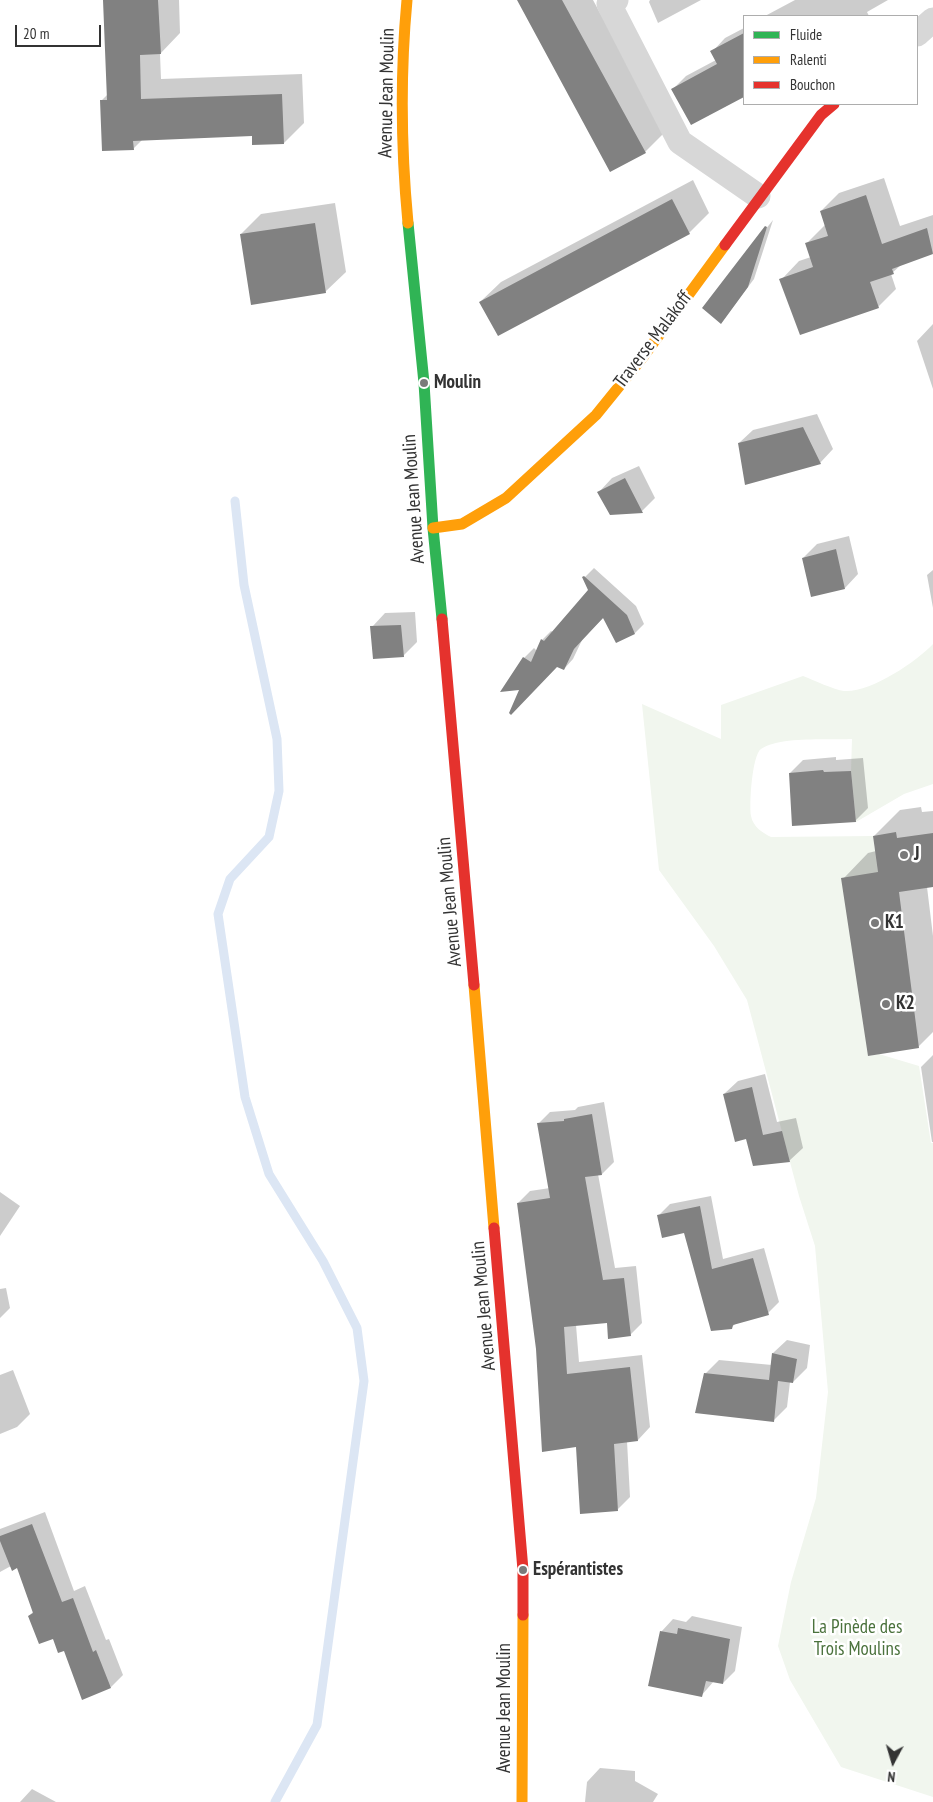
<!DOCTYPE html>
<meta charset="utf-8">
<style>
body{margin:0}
#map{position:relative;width:933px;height:1802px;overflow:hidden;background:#fff;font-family:"PT Sans Narrow",sans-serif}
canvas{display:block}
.legend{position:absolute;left:743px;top:15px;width:175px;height:90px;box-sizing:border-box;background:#fff;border:1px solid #adadad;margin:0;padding:6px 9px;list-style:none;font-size:15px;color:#333}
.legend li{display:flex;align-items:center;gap:10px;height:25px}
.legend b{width:25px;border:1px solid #adadad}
.north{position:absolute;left:868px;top:1737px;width:50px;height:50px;-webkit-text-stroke:4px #fff;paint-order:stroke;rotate:186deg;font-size:14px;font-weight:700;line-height:20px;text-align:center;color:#333}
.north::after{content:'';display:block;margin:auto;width:18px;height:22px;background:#333;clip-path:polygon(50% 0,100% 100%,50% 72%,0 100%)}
.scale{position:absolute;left:15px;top:25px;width:86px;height:22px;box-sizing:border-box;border:2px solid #333;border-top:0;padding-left:6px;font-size:15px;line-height:18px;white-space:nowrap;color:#333;-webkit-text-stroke:4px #fff;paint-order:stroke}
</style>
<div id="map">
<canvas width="933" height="1802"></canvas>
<ul class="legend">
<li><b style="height:6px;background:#30b455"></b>Fluide</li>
<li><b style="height:6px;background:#ff9f0a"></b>Ralenti</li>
<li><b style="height:6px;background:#e5322d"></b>Bouchon</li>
</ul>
<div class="north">N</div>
<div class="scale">20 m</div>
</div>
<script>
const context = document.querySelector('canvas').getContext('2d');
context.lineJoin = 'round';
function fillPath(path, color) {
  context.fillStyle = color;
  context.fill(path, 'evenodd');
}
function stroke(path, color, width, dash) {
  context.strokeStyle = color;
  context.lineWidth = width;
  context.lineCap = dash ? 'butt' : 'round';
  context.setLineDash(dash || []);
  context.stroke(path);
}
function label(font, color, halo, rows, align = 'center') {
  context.font = font + ' "PT Sans Narrow",sans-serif';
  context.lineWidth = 5;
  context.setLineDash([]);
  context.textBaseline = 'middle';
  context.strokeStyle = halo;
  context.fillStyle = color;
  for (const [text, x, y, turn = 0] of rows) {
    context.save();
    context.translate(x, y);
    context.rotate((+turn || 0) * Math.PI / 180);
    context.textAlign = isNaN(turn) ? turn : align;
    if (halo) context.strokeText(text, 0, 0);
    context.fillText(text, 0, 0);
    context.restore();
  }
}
fillPath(new Path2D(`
 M 933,644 L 933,784 L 904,794 L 856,822 L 851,771 L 852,739 C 828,740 780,736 761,749 C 752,755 749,805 751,816 C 753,827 763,833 771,837 L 873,836 L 878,872 L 868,1056 L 879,1054 L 919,1066 L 931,1143 L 933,1143 L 933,1797 L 841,1767 L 790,1680 L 778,1646 L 791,1582 L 816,1498 L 828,1392 L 815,1246 L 799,1196 L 747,1000 L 714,946 L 659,870 L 642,704 L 721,739 L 721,705 L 803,676 C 814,680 834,690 844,691 C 870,693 916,662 933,644 Z`), '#f1f6ee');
fillPath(new Path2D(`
 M 104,0 L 179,0 L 180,33 L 160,54 L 161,79 L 302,74 L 304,123 L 284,143 L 253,135 L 143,139 L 133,149 L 102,100 L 108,94 Z
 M 519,0 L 593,0 L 665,132 L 645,152 Z
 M 650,0 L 701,0 L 658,23 L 649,2 Z
 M 795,0 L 888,0 L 867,12 L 869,16 L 765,16 Z
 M 744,28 L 744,95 L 692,123 L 672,90 L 686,76 L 716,60 L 712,52 L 725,38 Z
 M 884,178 L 900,226 L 933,215 L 933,253 L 902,264 L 891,274 L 896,289 L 878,307 L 781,280 L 799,261 L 811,257 L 806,244 L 825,225 L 821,211 L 839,193 Z
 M 693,180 L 709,213 L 689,233 L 480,302 L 501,282 Z
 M 335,203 L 346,272 L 325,292 L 241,234 L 261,214 Z
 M 773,220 L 754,279 L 721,323 L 703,308 Z
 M 933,324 L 933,389 L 917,341 Z
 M 817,414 L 833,449 L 820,463 L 739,443 L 753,430 Z
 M 639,466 L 655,498 L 642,511 L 599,492 L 612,478 Z
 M 849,536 L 858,574 L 845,588 L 803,558 L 817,544 Z
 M 594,568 L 636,606 L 644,624 L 635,633 L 604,617 L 583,638 L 573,659 L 564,669 L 557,665 L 521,688 L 502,690 L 524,658 L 534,648 L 537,651 L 542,640 L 551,631 L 553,632 L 590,590 L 584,578 Z
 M 933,570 L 933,608 L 927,575 Z
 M 415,612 L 417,642 L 403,656 L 372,627 L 385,613 Z
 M 836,757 L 836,760 L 863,758 L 868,808 L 855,821 L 790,773 L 803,760 Z
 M 921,807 L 922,812 L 933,811 L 933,886 L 927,887 L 933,936 L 933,1032 L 918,1047 L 843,879 L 868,853 L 876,851 L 874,836 L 900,810 Z
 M 933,1055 L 933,1142 L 932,1142 L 921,1067 Z
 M 765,1074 L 777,1122 L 796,1118 L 803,1148 L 789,1161 L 747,1138 L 724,1094 L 738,1081 Z
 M 604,1102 L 614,1162 L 602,1174 L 598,1174 L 615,1268 L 636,1266 L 642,1323 L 630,1335 L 608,1322 L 576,1325 L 579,1362 L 642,1355 L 650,1427 L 638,1440 L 627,1441 L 630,1497 L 618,1509 L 577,1446 L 537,1349 L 518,1203 L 530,1191 L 550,1188 L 538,1124 L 550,1112 L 575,1110 L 578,1107 Z
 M 0,1192 L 20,1206 L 0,1236 Z
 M 711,1196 L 723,1259 L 764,1248 L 779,1302 L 768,1313 L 736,1323 L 731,1328 L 685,1232 L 659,1215 L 670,1204 Z
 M 6,1288 L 10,1308 L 0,1318 L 0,1289 Z
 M 787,1340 L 810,1345 L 807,1368 L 793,1382 L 790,1382 L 787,1407 L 773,1421 L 705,1374 L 719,1360 L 772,1365 L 773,1353 Z
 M 13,1370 L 30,1414 L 17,1427 L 0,1434 L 0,1375 Z
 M 45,1512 L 74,1591 L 85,1586 L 106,1640 L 109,1639 L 123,1675 L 111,1687 L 64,1649 L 29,1616 L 34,1611 L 18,1567 L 11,1566 L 0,1572 L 0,1529 Z
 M 692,1616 L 742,1627 L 735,1671 L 723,1683 L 714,1681 L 701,1696 L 661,1632 L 673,1619 L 686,1622 Z
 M 600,1768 L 635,1771 L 635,1781 L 658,1794 L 653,1802 L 585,1802 L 587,1782 Z
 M 32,1789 L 56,1802 L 20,1802 Z`), '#0003');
stroke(new Path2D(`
 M 235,501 L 244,585 L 277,739 L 279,791 L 269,837 L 230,879 L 218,914 L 245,1097 L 269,1174 L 323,1261 L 357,1328 L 364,1381 L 317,1725 L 275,1802`), '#dce6f4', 9);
fillPath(new Path2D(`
 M 103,0 L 158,0 L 161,54 L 140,55 L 141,99 L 282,94 L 284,144 L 252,145 L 252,136 L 133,141 L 134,150 L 102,151 L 100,100 L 107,100 Z
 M 517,0 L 562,0 L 646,153 L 610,172 Z
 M 744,33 L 744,97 L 691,125 L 671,89 L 717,64 L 710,51 Z
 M 866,195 L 882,244 L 927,228 L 933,254 L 892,269 L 894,274 L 870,282 L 879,308 L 800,335 L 779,279 L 813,267 L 805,243 L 828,236 L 820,211 Z
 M 672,199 L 690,234 L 498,336 L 479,302 Z
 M 315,223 L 326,293 L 251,305 L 240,234 Z
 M 765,226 L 767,227 L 748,287 L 721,324 L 702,308 Z
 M 803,427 L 821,464 L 745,485 L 738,443 Z
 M 625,478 L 643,513 L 610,515 L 597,492 Z
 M 836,549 L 845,589 L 811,597 L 802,558 Z
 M 584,576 L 627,615 L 635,634 L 616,643 L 603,618 L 574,649 L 564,670 L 557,667 L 511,715 L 509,713 L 519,690 L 500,692 L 523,657 L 531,662 L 541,639 L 544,641 L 588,590 L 582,577 Z
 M 401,625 L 404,657 L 373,659 L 370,626 Z
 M 823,770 L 824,772 L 851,771 L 856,822 L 792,826 L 789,773 Z
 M 896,832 L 897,838 L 933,833 L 933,887 L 899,892 L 919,1048 L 868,1056 L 841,878 L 878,872 L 873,836 Z
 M 752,1087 L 763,1135 L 782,1131 L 790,1162 L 753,1166 L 746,1139 L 735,1142 L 723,1094 Z
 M 592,1114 L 602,1175 L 585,1177 L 603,1280 L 624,1278 L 631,1336 L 608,1339 L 607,1323 L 564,1327 L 567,1374 L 630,1367 L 638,1441 L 614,1444 L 618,1511 L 580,1514 L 576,1447 L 542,1452 L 536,1349 L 517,1203 L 550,1198 L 537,1123 L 564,1121 L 564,1119 Z
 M 700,1206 L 712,1269 L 753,1258 L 769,1315 L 733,1325 L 732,1329 L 711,1331 L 684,1233 L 662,1238 L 657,1215 Z
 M 772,1353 L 797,1359 L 793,1383 L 778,1381 L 774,1422 L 695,1413 L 704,1373 L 769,1380 Z
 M 32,1524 L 62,1602 L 73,1598 L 93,1652 L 96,1650 L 111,1688 L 82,1700 L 64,1651 L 58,1653 L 53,1639 L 39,1644 L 28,1616 L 33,1613 L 17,1568 L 12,1571 L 0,1541 L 0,1536 Z
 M 678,1628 L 730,1639 L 723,1684 L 706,1681 L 702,1697 L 648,1686 L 660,1631 L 677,1634 Z`), '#818181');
stroke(new Path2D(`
 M 616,0 L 609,4 L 680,142 L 758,196
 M 917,34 L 933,20`), '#d7d7d7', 25);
stroke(new Path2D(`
 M 408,223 L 424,383 L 433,528 L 442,619`), '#30b455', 11);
stroke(new Path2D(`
 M 407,0 C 400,75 401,149 408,223
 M 433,528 L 462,524 L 506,498 L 596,415 L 643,357 L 725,245
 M 474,985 L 494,1228
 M 522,1802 L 523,1615`), '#ff9f0a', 11);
stroke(new Path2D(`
 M 725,245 L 821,115 L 834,104
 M 442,619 L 474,985
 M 494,1228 L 523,1570 L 523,1615`), '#e5322d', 11);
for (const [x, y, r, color] of [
 [424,383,5,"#7a7a7a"],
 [904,855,5,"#7a7a7a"],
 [875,923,5,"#7a7a7a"],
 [886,1004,5,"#7a7a7a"],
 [523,1570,5,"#7a7a7a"]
]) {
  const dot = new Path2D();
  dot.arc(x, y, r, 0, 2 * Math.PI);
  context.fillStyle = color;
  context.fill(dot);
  stroke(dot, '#fff', 2);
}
label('19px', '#333', '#fff', [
 ["Avenue Jean Moulin",387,93,-89],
 ["Traverse Malakoff",653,340,-53],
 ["Avenue Jean Moulin",414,499,-94],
 ["Avenue Jean Moulin",450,902,-95],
 ["Avenue Jean Moulin",484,1306,-95],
 ["Avenue Jean Moulin",505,1708,-90]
]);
label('bold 19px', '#333', '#fff', [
 ["Moulin",434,383],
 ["J",914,855],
 ["K1",885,923],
 ["K2",896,1004],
 ["Espérantistes",533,1570]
], 'left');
label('19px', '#4b723d', '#fff', [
 ["La Pinède des",857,1628],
 ["Trois Moulins",857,1650]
]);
</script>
